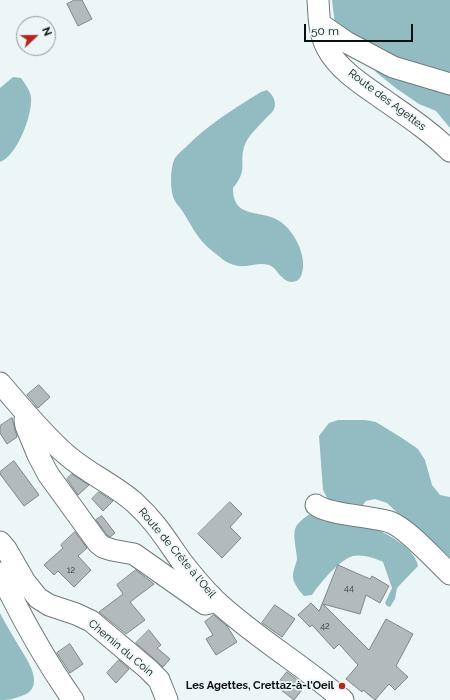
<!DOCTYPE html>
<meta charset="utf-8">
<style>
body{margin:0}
#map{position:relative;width:450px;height:700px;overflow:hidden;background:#edf6f7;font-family:Raleway,sans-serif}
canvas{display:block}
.north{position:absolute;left:16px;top:16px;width:40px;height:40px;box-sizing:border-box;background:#edf6f7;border:1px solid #93999a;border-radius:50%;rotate:68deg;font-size:11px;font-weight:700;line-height:16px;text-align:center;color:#0b0e0e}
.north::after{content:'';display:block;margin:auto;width:14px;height:18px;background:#b52623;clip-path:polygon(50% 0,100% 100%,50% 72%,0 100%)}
.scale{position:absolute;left:304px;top:24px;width:109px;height:18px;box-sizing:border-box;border:2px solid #0b0e0e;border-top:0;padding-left:5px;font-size:12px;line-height:14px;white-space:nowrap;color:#0b0e0e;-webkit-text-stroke:3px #edf6f7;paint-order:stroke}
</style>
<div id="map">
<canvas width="450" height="700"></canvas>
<div class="north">N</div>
<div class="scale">50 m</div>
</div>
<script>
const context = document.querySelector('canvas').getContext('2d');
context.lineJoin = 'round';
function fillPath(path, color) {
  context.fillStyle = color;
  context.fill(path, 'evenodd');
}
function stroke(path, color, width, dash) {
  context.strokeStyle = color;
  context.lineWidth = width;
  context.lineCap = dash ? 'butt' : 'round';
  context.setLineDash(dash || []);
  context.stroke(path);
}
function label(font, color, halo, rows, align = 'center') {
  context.font = font + ' Raleway,sans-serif';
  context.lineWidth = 3.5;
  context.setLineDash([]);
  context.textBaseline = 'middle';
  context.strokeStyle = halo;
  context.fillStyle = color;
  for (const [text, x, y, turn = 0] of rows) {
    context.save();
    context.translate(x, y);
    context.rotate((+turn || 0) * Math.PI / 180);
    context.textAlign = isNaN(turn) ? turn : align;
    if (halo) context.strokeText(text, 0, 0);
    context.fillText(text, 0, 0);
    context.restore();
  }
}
fillPath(new Path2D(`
 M 332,0 L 450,0 L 450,128 L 436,111 L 419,104 L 397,89 L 377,73 L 363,58 L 335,25 Z
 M 13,77 L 21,78 C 25,84 30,90 31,97 C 33,114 17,156 0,162 L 0,88 Z
 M 267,90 C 273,95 277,102 274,109 C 273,112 268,116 266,118 C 259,126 251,133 246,142 C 237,162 250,168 233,188 C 233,221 262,208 281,222 C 289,228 295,237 299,246 C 302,254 305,264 302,273 C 300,283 289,285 282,277 C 277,273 275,267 269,265 C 256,261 247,270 231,264 C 225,262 220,257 216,254 C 197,239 195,231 183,212 C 180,207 176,204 174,199 C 170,190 170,167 175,158 C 178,154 182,150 186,147 C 207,125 235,108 261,92 Z
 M 338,420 L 365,420 L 376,422 L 402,438 L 418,449 L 425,460 L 432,485 L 440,495 L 450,497 L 450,558 L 432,541 L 411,526 L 387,503 L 375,499 L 366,501 L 362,506 L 368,526 C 375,530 382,531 388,535 C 400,542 416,553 418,566 L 397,588 L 395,599 L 390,607 L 387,606 L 385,603 L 392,588 L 383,562 C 375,558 362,554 353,556 C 339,560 320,583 312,595 L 304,596 C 300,592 294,584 293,578 C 292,572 296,565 297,559 C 297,549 291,534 297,525 C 303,517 318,509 327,503 L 327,498 L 323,490 L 319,436 L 329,423 Z
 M 0,613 C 6,625 13,636 20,648 C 28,661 45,686 24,695 C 14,699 10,700 0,700 Z`), '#93bcc2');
const building = new Path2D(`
 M 75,0 L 82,0 L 92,19 L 78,26 L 67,4 Z
 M 39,385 L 50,397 L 38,408 L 27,395 Z
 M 12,418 L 17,437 L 7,444 L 0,433 L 0,426 Z
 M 14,461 L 39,495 L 24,506 L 0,474 L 0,472 Z
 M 72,474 L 89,485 L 78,495 L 67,479 Z
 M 99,492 L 113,501 L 103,511 L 92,499 Z
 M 230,502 L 242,514 L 230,527 L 241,538 L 222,558 L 198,534 Z
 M 102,516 L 115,533 L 110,537 L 107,535 L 96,520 Z
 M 75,532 L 87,548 L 78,556 L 91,570 L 74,587 L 58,571 L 54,575 L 44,565 L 63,548 L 61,545 Z
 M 338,565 L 370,579 L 372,576 L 389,586 L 380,603 L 366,595 L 360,614 L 323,604 L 369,650 L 386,619 L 413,634 L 396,666 L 408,677 L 395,690 L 389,684 L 375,700 L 363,690 L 362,692 L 346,679 L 358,665 L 339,644 L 334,649 L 312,625 L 310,627 L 298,615 L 311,603 L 319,611 Z
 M 136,570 L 154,584 L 130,602 L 145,620 L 126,634 L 99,612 L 123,594 L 117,585 Z
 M 275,605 L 295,619 L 282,637 L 262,623 Z
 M 214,615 L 227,626 L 237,642 L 216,655 L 206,639 L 213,635 L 205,622 Z
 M 149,630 L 161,645 L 157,648 L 170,659 L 163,667 L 136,643 Z
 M 70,644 L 83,664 L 70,673 L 57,653 Z
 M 119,660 L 129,669 L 116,683 L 107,673 Z
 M 287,672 L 305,686 L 294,700 L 276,686 Z`);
fillPath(building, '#b2babb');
stroke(building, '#7e8687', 1);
const minor = new Path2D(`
 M 318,0 C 319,16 319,33 327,48 C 338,69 361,84 380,97 C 404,114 429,130 450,151
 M 320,24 L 346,42 L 393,67 L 450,84
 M 0,383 C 22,408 43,435 68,456 C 89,474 115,485 135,503 C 156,522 167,541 182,562 C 192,575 203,588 214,599 C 254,637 302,664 343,700
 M 27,414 L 25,420 L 26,426 L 38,455 L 48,474 L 98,543 L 103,547 L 112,550 L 134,554 L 205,604 L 210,603
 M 316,505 C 329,515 372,516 390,522 C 408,529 435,560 450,574
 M 0,542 L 6,549 L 25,582 L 38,598 L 49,605 L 76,614 L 91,621 L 148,669 L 159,680 L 167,700
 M 0,573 C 21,617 45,660 73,700`);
stroke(minor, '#717879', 23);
stroke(minor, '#fff', 21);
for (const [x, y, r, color] of [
 [342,686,4,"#b52623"]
]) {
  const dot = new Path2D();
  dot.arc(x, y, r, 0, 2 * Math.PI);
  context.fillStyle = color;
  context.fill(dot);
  stroke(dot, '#edf6f7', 1.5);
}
label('9px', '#353939', null, [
 ["12",71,570],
 ["44",349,588],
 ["42",325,626]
]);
label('11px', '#0b0e0e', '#edf6f7', [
 ["Route des Agettes",387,100,37],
 ["Route de Crête à l'Oeil",177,553,50],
 ["Chemin du Coin",121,648,40]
]);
label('bold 11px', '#0b0e0e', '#edf6f7', [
 ["Les Agettes, Crettaz-à-l'Oeil",334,686]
], 'right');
</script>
